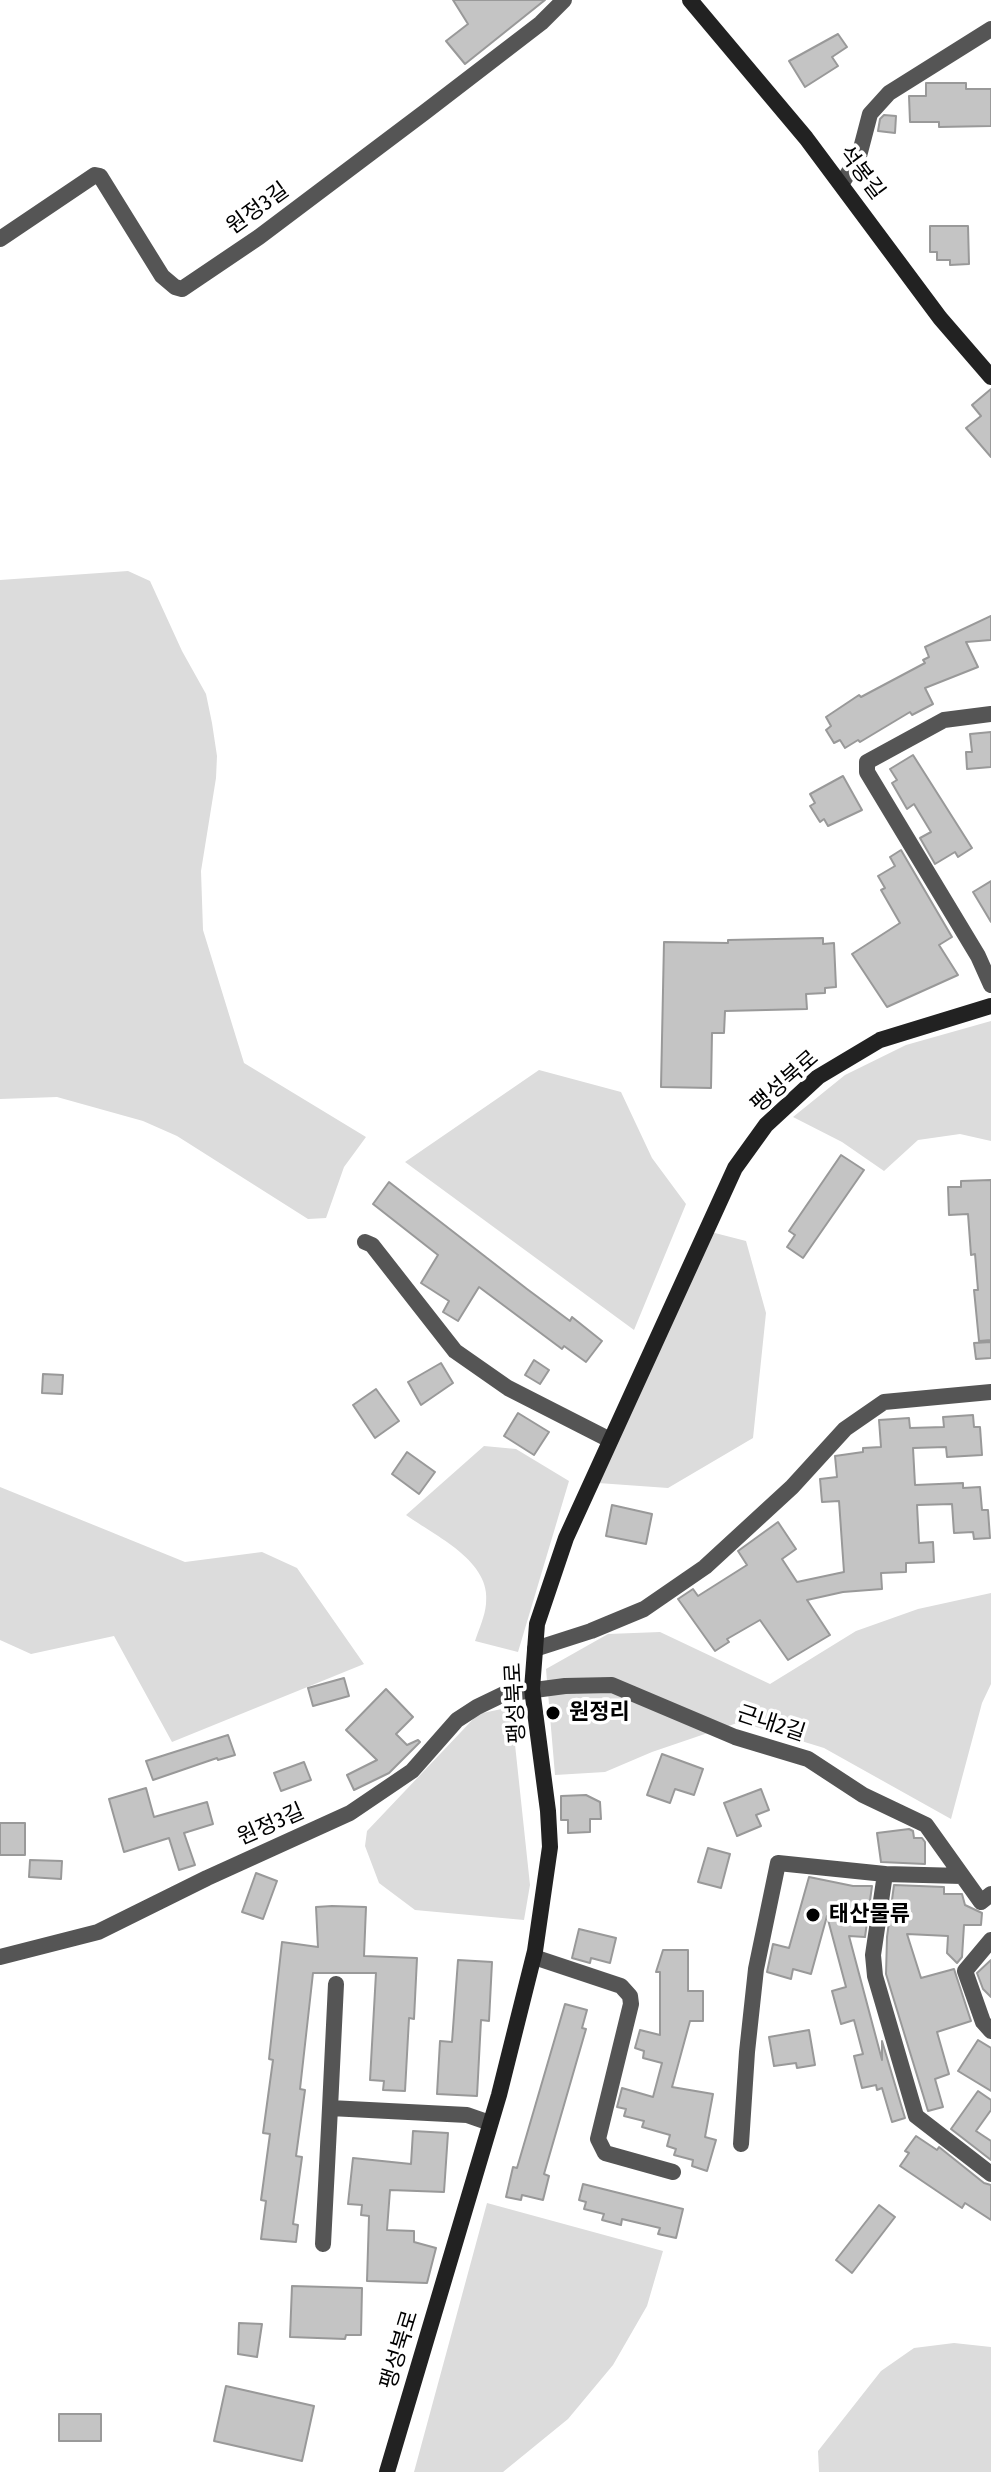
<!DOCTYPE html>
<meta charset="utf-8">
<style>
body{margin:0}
canvas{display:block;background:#fff}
</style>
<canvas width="991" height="2472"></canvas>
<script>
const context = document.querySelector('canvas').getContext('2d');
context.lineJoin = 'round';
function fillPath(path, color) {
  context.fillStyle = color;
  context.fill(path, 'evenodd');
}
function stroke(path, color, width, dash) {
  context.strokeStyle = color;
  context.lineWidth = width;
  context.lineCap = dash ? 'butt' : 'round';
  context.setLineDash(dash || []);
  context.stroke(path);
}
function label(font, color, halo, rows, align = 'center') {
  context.font = font + ' "Fira Sans Condensed","Noto Sans KR",sans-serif';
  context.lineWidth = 7;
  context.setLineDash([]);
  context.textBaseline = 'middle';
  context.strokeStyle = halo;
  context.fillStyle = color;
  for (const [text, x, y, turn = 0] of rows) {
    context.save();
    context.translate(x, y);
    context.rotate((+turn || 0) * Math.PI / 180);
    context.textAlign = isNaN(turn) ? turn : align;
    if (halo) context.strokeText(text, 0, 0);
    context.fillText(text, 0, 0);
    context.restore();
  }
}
fillPath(new Path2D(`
 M 128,571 L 150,581 L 182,651 L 206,694 L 212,723 L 217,756 L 216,778 L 201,871 L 203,930 L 244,1063 L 366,1137 L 344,1167 L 326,1218 L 308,1219 L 177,1136 L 143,1121 L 57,1097 L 0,1099 L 0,580 Z
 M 991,1021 L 991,1141 L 960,1134 L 918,1140 L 884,1171 L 842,1142 L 793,1117 L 845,1075 L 906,1045 Z
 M 539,1070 L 621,1092 L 652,1158 L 686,1204 L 634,1330 L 405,1162 Z
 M 711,1232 L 746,1241 L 766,1313 L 753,1438 L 668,1488 L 598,1483 Z
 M 484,1446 L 516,1449 L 569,1481 L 518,1652 L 475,1641 C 479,1629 485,1616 486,1604 C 492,1561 435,1536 406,1515 Z
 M 0,1487 L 185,1562 L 262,1552 L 297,1568 L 364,1664 L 172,1742 L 114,1636 L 31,1654 L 0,1640 Z
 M 991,1593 L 991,1684 L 982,1703 L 951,1819 L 824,1748 L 740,1722 L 652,1752 L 605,1772 L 555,1775 L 546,1669 L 608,1634 L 660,1632 L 770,1684 L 856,1631 L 918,1609 Z
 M 511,1707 L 530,1885 L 524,1920 L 415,1910 L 379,1883 L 365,1846 L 367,1831 L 478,1714 Z
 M 487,2203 L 663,2251 L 647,2306 L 613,2365 L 568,2419 L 503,2472 L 414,2472 Z
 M 954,2343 L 991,2347 L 991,2472 L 819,2472 L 818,2451 L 881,2371 L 914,2348 Z`), '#dcdcdc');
const building = new Path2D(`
 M 453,0 L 545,0 L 465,64 L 446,41 L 468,24 Z
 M 838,34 L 847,47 L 832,57 L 838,66 L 805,87 L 789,61 Z
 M 926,83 L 966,83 L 966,89 L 991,89 L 991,126 L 939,127 L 939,122 L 910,122 L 909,96 L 926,96 Z
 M 884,115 L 896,116 L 895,133 L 878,131 L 880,119 Z
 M 930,226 L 968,226 L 969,264 L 950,265 L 950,260 L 937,260 L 937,252 L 930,252 Z
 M 991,389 L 991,457 L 966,428 L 981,416 L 972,405 Z
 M 991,616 L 991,640 L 966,642 L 978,667 L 925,688 L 933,704 L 912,715 L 910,712 L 860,742 L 858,740 L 845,748 L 840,740 L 834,743 L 826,730 L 831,726 L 826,717 L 859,695 L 861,697 L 925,663 L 923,660 L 929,657 L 925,647 Z
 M 991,732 L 991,767 L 967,769 L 966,752 L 972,752 L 970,734 Z
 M 913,755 L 972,848 L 958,857 L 955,852 L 935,864 L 920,838 L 931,832 L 914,804 L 907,809 L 892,783 L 897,780 L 890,769 Z
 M 843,776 L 862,810 L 828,826 L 824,819 L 820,822 L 810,806 L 815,803 L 810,794 Z
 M 901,850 L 952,937 L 939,945 L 958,975 L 887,1007 L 852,954 L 900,923 L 881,890 L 885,888 L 878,876 L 895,866 L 890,857 Z
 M 991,881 L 991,922 L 973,892 Z
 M 823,938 L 823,944 L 834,943 L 836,987 L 825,988 L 825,993 L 806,994 L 807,1009 L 725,1011 L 724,1033 L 712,1033 L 711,1088 L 661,1087 L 664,942 L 728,943 L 728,940 Z
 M 841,1155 L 864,1170 L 803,1258 L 787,1247 L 795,1235 L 789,1231 Z
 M 991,1180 L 991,1340 L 979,1341 L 974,1290 L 978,1290 L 975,1254 L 971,1255 L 968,1214 L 949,1215 L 948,1187 L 961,1187 L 961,1181 Z
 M 389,1182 L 527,1289 L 570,1321 L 572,1317 L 602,1341 L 586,1362 L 564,1346 L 562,1349 L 479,1287 L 458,1321 L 443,1312 L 449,1301 L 421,1283 L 438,1255 L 373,1204 Z
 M 991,1342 L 991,1358 L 976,1359 L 974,1343 Z
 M 534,1360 L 549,1370 L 540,1384 L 525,1375 Z
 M 441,1363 L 453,1383 L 421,1405 L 408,1382 Z
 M 43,1374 L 63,1375 L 62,1394 L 42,1393 Z
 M 376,1389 L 399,1421 L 375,1438 L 353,1405 Z
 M 518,1413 L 549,1432 L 534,1455 L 504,1436 Z
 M 973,1415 L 974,1427 L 980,1427 L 982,1455 L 947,1457 L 946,1447 L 913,1448 L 915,1485 L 963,1483 L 963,1488 L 980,1487 L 982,1510 L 988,1510 L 990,1538 L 974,1539 L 973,1532 L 954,1533 L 952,1504 L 917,1505 L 919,1543 L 933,1542 L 934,1562 L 906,1563 L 906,1572 L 881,1573 L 882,1589 L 843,1592 L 807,1600 L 830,1635 L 788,1660 L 760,1620 L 727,1639 L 729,1642 L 715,1651 L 678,1599 L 693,1589 L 698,1596 L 747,1565 L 738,1551 L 778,1522 L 796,1549 L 782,1559 L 797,1582 L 844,1572 L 839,1501 L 822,1502 L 820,1479 L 837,1477 L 835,1456 L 863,1452 L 863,1448 L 881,1447 L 879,1420 L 909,1418 L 910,1428 L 944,1427 L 943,1417 Z
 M 407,1452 L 435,1472 L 419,1494 L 392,1474 Z
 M 612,1505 L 652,1514 L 646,1544 L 606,1536 Z
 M 344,1678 L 349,1696 L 313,1706 L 308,1688 Z
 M 386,1689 L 413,1717 L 396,1734 L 407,1745 L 418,1740 L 420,1742 L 389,1773 L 354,1790 L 347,1775 L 377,1760 L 346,1730 Z
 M 228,1735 L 235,1755 L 218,1760 L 217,1758 L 153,1780 L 146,1761 Z
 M 662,1754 L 703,1769 L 694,1795 L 675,1789 L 670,1803 L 647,1795 Z
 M 304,1762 L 311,1780 L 281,1791 L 274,1773 Z
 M 146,1788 L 154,1817 L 207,1802 L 213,1824 L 184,1833 L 195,1865 L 179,1870 L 169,1838 L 124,1852 L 109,1799 Z
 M 761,1789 L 769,1810 L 756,1815 L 761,1826 L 737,1836 L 724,1803 Z
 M 586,1795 L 600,1802 L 601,1819 L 590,1819 L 590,1832 L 568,1833 L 568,1820 L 561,1820 L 561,1796 Z
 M 0,1823 L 25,1823 L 25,1855 L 0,1855 Z
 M 909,1829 L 913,1831 L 914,1838 L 922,1838 L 925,1842 L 925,1864 L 881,1862 L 877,1833 Z
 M 708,1848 L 730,1854 L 721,1888 L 698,1882 Z
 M 30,1860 L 62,1861 L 61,1879 L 29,1877 Z
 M 256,1873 L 277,1881 L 263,1919 L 242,1912 Z
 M 809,1877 L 853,1886 L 872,1886 L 865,1937 L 849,1936 L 882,2060 L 882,2041 L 905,2118 L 892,2122 L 882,2088 L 877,2090 L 876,2085 L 862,2088 L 854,2056 L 863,2054 L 854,2020 L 841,2024 L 832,1991 L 846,1987 L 827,1916 L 811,1974 L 793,1969 L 791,1979 L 767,1972 L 773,1944 L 789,1948 Z
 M 894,1885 L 944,1887 L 944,1894 L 962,1894 L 965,1905 L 982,1913 L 981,1925 L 964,1925 L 962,1957 L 957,1963 L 947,1953 L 948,1936 L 907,1934 L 921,1978 L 954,1969 L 971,2021 L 937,2032 L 949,2074 L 935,2079 L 943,2107 L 928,2111 L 886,1974 L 887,1937 Z
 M 332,1906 L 366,1907 L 364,1956 L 417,1958 L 414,2019 L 409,2018 L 405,2091 L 383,2090 L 384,2081 L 370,2080 L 376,1973 L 313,1973 L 300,2089 L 305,2090 L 296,2156 L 302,2157 L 293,2224 L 298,2225 L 296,2242 L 261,2239 L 266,2201 L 261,2200 L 270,2134 L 263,2133 L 273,2060 L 269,2059 L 282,1942 L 318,1947 L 316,1907 Z
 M 579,1929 L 616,1938 L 610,1963 L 591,1958 L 590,1963 L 572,1958 Z
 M 663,1950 L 688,1950 L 688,1991 L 703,1991 L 703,2021 L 690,2021 L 672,2087 L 713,2094 L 705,2137 L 716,2140 L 707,2171 L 692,2166 L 693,2160 L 674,2155 L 676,2149 L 667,2146 L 670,2135 L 642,2127 L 644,2121 L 624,2116 L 626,2109 L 617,2107 L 622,2088 L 653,2097 L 662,2063 L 643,2058 L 644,2051 L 635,2048 L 640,2030 L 660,2035 L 660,1972 L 656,1972 Z
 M 458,1960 L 492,1962 L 489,2021 L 481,2020 L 477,2096 L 437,2094 L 440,2041 L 452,2042 Z
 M 991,1960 L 991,1997 L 983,1989 L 977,1973 Z
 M 565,2004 L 587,2010 L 582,2028 L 586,2029 L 544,2174 L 549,2176 L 543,2200 L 522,2195 L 521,2200 L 506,2197 L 513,2167 L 517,2168 Z
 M 809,2030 L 815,2065 L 797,2068 L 796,2063 L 774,2066 L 769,2037 Z
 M 978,2040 L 991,2048 L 991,2091 L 958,2071 Z
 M 978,2091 L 991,2100 L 991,2110 L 976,2131 L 991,2141 L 991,2160 L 951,2129 Z
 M 413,2131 L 448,2133 L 444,2192 L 390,2190 L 387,2230 L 414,2231 L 414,2242 L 436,2248 L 427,2283 L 367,2281 L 369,2216 L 361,2215 L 362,2205 L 348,2204 L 353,2158 L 411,2164 Z
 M 916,2136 L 937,2150 L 939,2147 L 984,2183 L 991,2185 L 991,2220 L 965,2203 L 962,2208 L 900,2166 L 909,2153 L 905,2151 Z
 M 583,2184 L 683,2209 L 676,2238 L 658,2234 L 660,2228 L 622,2219 L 621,2225 L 602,2220 L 604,2214 L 584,2209 L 586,2202 L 579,2200 Z
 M 879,2205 L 895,2217 L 852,2273 L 836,2260 Z
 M 292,2286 L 362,2288 L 361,2335 L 346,2335 L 345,2339 L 290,2337 Z
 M 239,2323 L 262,2324 L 257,2357 L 238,2354 Z
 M 226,2386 L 314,2406 L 302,2461 L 214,2441 Z
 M 59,2414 L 101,2414 L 101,2441 L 59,2441 Z`);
fillPath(building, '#c4c4c4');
stroke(building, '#999', 2);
stroke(new Path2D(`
 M 842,183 L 859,156 L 870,114 L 889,93 L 991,29
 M 0,239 L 95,175 L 100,176 L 162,276 L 175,287 L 182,289 L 259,237 L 425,112 L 541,23 L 564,0
 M 991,714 L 944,720 L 867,762 L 867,772 L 978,956 L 991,985
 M 365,1242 L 372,1245 L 455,1351 L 508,1388 L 610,1440
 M 535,1649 L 591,1631 L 644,1609 L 705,1567 L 792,1487 L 845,1429 L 884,1402 L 991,1392
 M 885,1874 L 873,1955 L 875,1976 L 916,2116 L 991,2174
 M 991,1940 L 965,1971 L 983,2022 L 991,2031
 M 0,1957 L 98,1932 L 207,1878 L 350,1813 L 412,1771 L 457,1720 L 477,1707 L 504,1694 L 565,1686 L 612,1685 L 735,1737 L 808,1759 L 863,1795 L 926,1825 L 981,1902 L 991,1894
 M 534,1957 L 621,1986 L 630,1996 L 631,2004 L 598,2139 L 605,2153 L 673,2172
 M 330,2108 L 336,1984
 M 741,2144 L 747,2052 L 756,1969 L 778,1863 L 885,1874 L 962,1876
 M 323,2244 L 330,2108 L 467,2115 L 490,2123`), '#555', 16);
stroke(new Path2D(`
 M 690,0 L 806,138 L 940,318 L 991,377
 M 387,2472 L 499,2095 L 535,1951 L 550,1847 L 548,1811 L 532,1689 L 537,1624 L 566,1538 L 735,1168 L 766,1125 L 818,1077 L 880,1040 L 991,1006`), '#222', 16);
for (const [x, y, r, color] of [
 [553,1713,8,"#000"],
 [813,1915,8,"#000"]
]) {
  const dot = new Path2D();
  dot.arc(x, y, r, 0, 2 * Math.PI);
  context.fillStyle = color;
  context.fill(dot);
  stroke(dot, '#fff', 3);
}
label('22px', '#000', '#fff', [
 ["석봉길",861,173,53],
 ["원정3길",258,209,-36],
 ["팽성북로",785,1082,-41],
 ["팽성북로",516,1703,-93],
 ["근내2길",771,1724,18],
 ["원정3길",271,1825,-24],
 ["팽성북로",400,2350,-73]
]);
label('bold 22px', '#000', '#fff', [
 ["원정리",569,1713],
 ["태산물류",829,1915]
], 'left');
</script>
